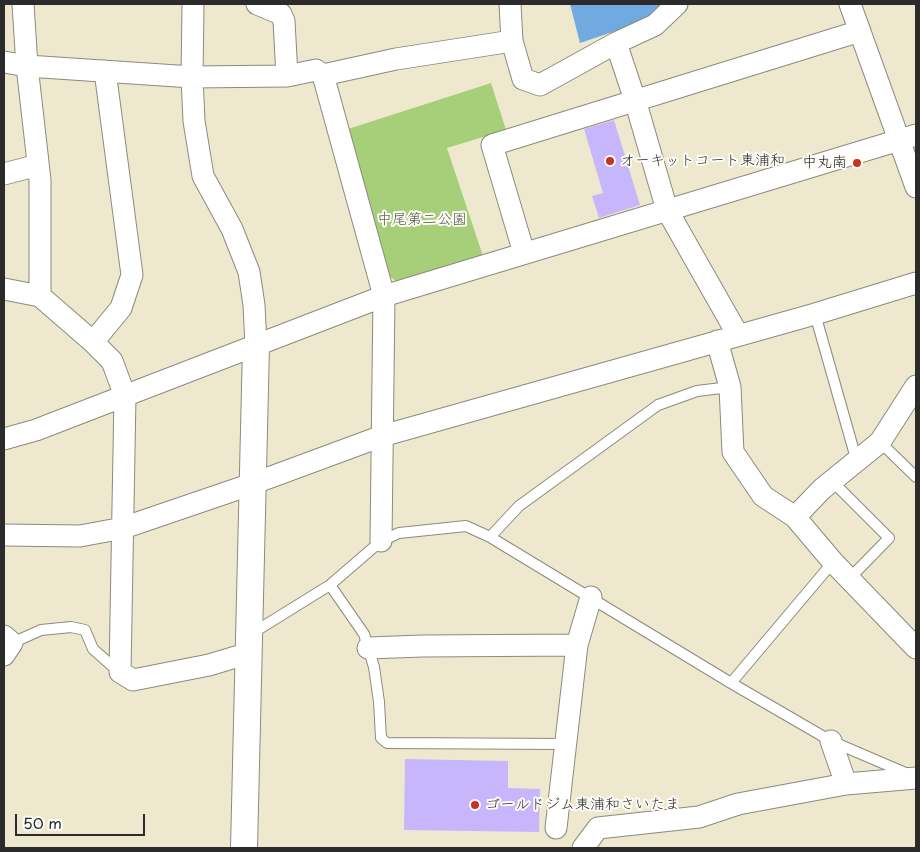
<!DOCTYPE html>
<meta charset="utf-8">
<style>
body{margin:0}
#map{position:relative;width:920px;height:852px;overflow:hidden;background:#eee9ce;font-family:"Playpen Sans",sans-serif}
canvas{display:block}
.frame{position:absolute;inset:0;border:5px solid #2b2b2b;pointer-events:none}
.scale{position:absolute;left:15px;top:814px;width:130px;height:22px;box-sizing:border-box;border:2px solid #2b2b2b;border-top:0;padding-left:6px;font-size:15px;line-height:18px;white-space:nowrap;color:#2b2b2b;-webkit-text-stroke:4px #fdfcf7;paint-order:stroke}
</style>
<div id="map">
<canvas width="920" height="852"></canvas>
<div class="frame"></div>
<div class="scale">50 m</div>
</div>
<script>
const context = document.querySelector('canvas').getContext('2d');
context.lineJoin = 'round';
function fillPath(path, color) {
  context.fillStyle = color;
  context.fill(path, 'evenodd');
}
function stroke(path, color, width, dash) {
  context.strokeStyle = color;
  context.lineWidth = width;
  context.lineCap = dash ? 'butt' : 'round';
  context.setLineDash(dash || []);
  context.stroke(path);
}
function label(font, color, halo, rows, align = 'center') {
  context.font = font + ' "Playpen Sans","Klee One",sans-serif';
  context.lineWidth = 4;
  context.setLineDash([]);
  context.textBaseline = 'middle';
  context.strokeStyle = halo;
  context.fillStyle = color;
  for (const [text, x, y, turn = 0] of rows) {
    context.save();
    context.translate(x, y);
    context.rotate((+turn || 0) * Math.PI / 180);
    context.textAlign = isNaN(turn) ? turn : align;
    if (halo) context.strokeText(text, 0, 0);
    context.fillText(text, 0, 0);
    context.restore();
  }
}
fillPath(new Path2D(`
 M 491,83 L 506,130 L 447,148 L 483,256 L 396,281 L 389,276 L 348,129 Z`), '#a7cf7a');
fillPath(new Path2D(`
 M 570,4 L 667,4 L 651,19 L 580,43 Z`), '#71aae0');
fillPath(new Path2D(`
 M 614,120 L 640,205 L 599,218 L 592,196 L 603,193 L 584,129 Z
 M 405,759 L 508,761 L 508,788 L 540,789 L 539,832 L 404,830 Z`), '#c7b6fc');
const service = new Path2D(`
 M 815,314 L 857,462
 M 880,442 L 916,477
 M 832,481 L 889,538 L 849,579
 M 490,537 L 519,506 L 658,405 L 697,391 L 730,387
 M 330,585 L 364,634 L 374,667 L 379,702 L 381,738 L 387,743 L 565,744
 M 251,634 L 330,585 L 381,541 L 399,533 L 466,526 L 490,537 L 731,683 L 831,741 L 908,774
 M 12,643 L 41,630 L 71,627 L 85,630 L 93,649 L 119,672
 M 731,683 L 833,562`);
const minor = new Path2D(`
 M 23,4 L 27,66 L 40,180 L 40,296 L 93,342 L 112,361 L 125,396 L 120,672 L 133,680 L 209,665 L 249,653
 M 257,4 L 281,14 L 284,21 L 287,76 L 316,70 L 323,75 L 384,296 L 381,541
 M 510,4 L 512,41 L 523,79 L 540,85 L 616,43 L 655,25 L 677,4
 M 850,4 L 916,187
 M 193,6 L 192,77 L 194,121 L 203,176 L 232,229 L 249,272 L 254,305 L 256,346
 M 616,43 L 635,100 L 667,210 L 738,335
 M 4,62 L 27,66 L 192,77 L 287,76
 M 323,75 L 396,59 L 512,41
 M 4,174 L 38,165
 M 524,253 L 492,145 L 860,31
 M 4,289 L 40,296
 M 717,341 L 730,387 L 733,452 L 763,496 L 795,517 L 833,562 L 916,648
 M 93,342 L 121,308 L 132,275 L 105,71
 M 4,439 L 36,430 L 384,296 L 916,135
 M 795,517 L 822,489 L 880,442 L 916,386
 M 4,535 L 80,536 L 123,528 L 252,484 L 382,436 L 815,314 L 916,283
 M 4,636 L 12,643 L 4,655
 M 368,648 L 422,646 L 577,645
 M 846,784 L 916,778
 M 556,828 L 577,645 L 591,597
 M 583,848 L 598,828 L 699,817 L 738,804 L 846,784 L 831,741`);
const tertiary = new Path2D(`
 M 244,848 L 256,346`);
stroke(service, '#8c8a7c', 12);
stroke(minor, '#8c8a7c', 23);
stroke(tertiary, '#8c8a7c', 28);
stroke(service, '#fff', 10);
stroke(minor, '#fff', 21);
stroke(tertiary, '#fff', 26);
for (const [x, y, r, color] of [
 [610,161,5,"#c8321e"],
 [857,163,5,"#c8321e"],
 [475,805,5,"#c8321e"]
]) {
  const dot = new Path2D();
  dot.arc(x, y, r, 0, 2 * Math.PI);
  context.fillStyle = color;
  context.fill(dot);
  stroke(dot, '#fdfcf7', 2);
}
label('15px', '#2b2b2b', '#fdfcf7', [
 ["オーキットコート東浦和",620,161],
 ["中丸南",847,163,"right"],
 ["ゴールドジム東浦和さいたま",485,805]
], 'left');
label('15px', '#505c43', '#fdfcf7', [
 ["中尾第二公園",422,220]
]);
</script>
